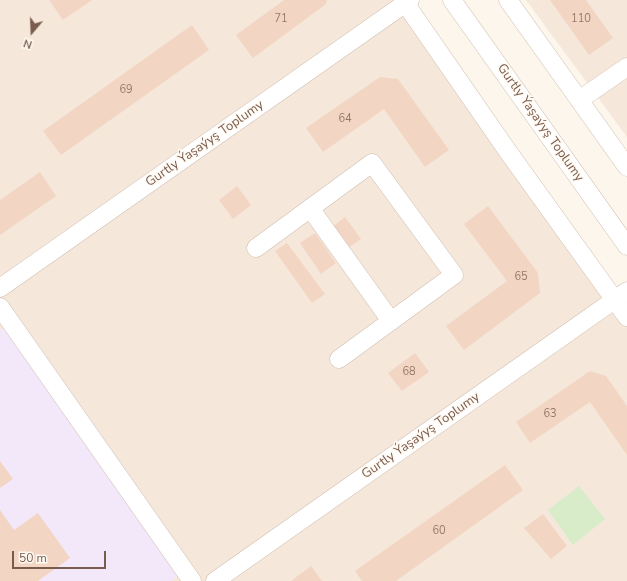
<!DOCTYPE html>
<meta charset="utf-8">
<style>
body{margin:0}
#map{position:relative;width:627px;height:581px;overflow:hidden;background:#fdf6ec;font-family:"Nunito Sans",sans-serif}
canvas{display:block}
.north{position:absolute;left:12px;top:12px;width:40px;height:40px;-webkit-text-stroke:3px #fffaf3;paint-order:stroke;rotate:199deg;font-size:11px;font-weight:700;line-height:16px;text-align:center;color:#7a5c4d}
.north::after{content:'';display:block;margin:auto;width:14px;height:18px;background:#7a5c4d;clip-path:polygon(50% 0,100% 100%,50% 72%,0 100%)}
.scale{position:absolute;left:12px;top:551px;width:94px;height:18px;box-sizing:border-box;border:2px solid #7a5c4d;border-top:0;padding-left:5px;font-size:12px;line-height:14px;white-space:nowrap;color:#7a5c4d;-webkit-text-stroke:3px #fffaf3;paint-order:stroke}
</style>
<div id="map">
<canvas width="627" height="581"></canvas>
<div class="north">N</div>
<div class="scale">50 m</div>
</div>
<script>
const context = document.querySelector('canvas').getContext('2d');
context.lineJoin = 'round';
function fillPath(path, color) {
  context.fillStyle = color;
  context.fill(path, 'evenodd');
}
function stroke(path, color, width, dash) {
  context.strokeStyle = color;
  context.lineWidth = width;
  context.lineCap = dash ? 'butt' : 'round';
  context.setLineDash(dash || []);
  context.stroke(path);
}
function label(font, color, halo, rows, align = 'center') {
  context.font = font + ' "Nunito Sans",sans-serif';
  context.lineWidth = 3;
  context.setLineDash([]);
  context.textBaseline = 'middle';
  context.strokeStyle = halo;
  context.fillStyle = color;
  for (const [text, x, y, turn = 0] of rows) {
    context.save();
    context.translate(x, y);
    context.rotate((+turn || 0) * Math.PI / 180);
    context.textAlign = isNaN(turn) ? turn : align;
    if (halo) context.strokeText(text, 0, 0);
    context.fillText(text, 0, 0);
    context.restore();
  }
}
fillPath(new Path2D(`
 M 0,0 L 403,0 L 627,307 L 627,581 L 0,581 Z
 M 526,0 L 627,0 L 627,137 Z`), '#f5e8da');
fillPath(new Path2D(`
 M 19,317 L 193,566 L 171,581 L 0,581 L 0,330 Z`), '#f3e8fa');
fillPath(new Path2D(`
 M 579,486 L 605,519 L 573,545 L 548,510 Z`), '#d8ecc9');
fillPath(new Path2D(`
 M 49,0 L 92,0 L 63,20 Z
 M 284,0 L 327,0 L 326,4 L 253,58 L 236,35 Z
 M 550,0 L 586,0 L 613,38 L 589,55 Z
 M 192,25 L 209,50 L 61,155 L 43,131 Z
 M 380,77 L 398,79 L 449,150 L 425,167 L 384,109 L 323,152 L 306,128 Z
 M 40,172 L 56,196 L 0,235 L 0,200 Z
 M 237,186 L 251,205 L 233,219 L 219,200 Z
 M 488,206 L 538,273 L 540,293 L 464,350 L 446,326 L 507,281 L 464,224 Z
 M 345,217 L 361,239 L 348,248 L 332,227 Z
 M 315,233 L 336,263 L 321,274 L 300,243 Z
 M 287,243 L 325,294 L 312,303 L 275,251 Z
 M 415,353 L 429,372 L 402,391 L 388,373 Z
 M 590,371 L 606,376 L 627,406 L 627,455 L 590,402 L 530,443 L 516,422 Z
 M 0,461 L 13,479 L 0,488 Z
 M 505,465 L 523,490 L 396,581 L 362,581 L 355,571 Z
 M 0,510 L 14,530 L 38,513 L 70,558 L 38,581 L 0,581 Z
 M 543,514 L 567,546 L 551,559 L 524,528 Z
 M 311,566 L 322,581 L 291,581 Z`), '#f3d5c3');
const minor = new Path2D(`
 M 403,0 L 509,153 L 627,317
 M 452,0 L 627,246
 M 508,0 L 627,167
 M 579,100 L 627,67
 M 310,208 L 391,321
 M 256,248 L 372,163 L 454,275 L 339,359
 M 0,288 L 410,0
 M 0,307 L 192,581
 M 215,581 L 627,291`);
stroke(minor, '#d1beb0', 19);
stroke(minor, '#fff', 18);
label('11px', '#987a6a', null, [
 ["71",281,19],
 ["110",581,19],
 ["69",126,90],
 ["64",345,119],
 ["65",521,277],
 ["68",409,372],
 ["63",550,414],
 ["60",439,531]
]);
label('13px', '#7a5c4d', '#fffaf3', [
 ["Gurtly Ýaşaýyş Toplumy",540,123,55],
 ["Gurtly Ýaşaýyş Toplumy",205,144,-35],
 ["Gurtly Ýaşaýyş Toplumy",421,436,-35]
]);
</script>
